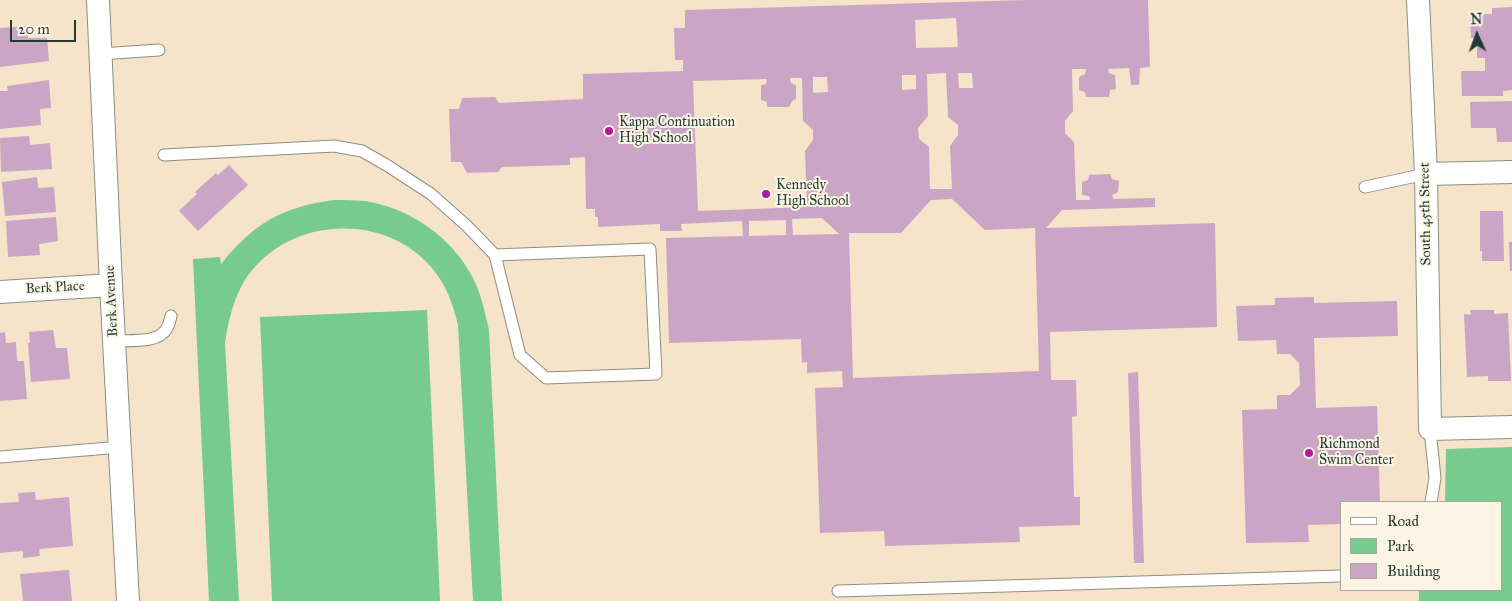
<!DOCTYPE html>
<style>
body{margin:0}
#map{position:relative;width:1512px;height:601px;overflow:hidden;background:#f5e4ca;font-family:"IM FELL Great Primer",serif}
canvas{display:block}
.legend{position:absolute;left:1340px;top:501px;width:162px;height:90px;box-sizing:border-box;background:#fcf5e5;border:1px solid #a4ab9e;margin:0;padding:6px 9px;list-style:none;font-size:15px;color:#1f3d34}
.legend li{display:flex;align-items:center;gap:10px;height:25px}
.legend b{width:25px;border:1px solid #a4ab9e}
.north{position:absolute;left:1452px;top:10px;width:50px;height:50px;-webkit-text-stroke:4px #fcf5e5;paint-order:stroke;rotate:358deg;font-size:14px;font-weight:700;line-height:20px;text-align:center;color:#1f3d34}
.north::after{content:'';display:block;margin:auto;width:18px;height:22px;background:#1f3d34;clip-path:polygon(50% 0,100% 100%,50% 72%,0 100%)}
.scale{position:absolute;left:10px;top:20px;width:66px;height:22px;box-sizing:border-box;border:2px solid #1f3d34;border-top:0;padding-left:6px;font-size:15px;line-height:18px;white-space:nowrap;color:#1f3d34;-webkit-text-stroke:4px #fcf5e5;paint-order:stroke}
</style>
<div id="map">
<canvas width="1512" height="601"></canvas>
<ul class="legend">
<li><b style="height:6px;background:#fff"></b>Road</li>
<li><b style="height:14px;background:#77cb8e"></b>Park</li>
<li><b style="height:14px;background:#cba5c5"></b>Building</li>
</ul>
<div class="north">N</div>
<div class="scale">20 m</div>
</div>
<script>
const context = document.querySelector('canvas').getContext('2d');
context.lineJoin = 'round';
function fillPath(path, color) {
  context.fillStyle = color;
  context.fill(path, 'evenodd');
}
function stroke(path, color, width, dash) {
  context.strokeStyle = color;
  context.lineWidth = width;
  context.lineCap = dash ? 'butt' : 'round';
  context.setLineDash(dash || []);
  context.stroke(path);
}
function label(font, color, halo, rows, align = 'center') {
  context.font = font + ' "IM FELL Great Primer",serif';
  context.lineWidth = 4;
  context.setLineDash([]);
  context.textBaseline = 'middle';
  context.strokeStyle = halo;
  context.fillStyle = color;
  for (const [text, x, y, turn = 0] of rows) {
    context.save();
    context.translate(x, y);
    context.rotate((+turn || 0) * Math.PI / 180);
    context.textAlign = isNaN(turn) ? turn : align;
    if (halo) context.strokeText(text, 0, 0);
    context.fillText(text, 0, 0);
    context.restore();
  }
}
fillPath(new Path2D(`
 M 334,200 C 344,200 355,200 365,201 C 410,208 452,237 473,278 C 481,294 485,312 489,330 L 502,601 L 473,601 L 458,325 C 453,304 446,284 431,267 C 381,209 280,218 242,285 C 232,304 228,323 225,343 L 239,601 L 209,601 L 193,259 L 220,257 L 221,264 C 254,223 282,207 334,200 Z
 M 427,310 L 440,601 L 272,601 L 260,317 Z
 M 1512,447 L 1512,601 L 1419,601 L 1419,590 L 1501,590 L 1501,502 L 1445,502 L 1446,449 Z`), '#77cb8e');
fillPath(new Path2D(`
 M 1026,0 L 1148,0 L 1150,67 L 1140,68 L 1139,85 L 1131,85 L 1129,68 L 1108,69 L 1109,73 L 1115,75 L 1116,89 L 1110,90 L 1109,97 L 1086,97 L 1085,92 L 1079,90 L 1079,77 L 1085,74 L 1086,69 L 1072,69 L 1073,111 L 1065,121 L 1065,133 L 1074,142 L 1076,200 L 1090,200 L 1089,196 L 1082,195 L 1082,182 L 1088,180 L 1089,175 L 1110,174 L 1112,179 L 1119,181 L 1118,192 L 1112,195 L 1113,199 L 1155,198 L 1155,207 L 1062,210 L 1046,228 L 1215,223 L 1217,327 L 1050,332 L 1051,380 L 1076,380 L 1077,416 L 1072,417 L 1074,497 L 1080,497 L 1080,525 L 1019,527 L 1020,542 L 885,546 L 884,531 L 820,533 L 815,388 L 843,387 L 842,371 L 807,373 L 807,362 L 802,363 L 801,339 L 669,343 L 666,238 L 743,236 L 742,221 L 681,224 L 682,231 L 660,231 L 660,224 L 598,227 L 598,217 L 595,217 L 595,209 L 586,209 L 585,157 L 570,158 L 570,165 L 502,167 L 498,172 L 467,173 L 461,162 L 451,162 L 449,109 L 459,109 L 462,98 L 495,97 L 499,103 L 583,99 L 583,74 L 683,71 L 683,60 L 675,60 L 674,28 L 685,28 L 685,10 ZM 956,18 L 958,47 L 916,48 L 915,20 ZM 946,73 L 948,117 L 958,125 L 958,135 L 950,146 L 952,189 L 930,189 L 929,147 L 919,139 L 918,128 L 928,116 L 927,74 ZM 958,73 L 972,73 L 973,88 L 959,88 ZM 902,75 L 916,75 L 916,89 L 902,90 ZM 813,77 L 827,77 L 828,92 L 813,93 ZM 790,78 L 802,78 L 803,121 L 813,130 L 813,140 L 805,151 L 807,207 L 698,211 L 693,81 L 767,79 L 766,84 L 761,85 L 761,100 L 767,102 L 767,107 L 789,107 L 792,101 L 796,99 L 796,85 L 791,83 ZM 952,199 L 985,230 L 1035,228 L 1039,371 L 853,378 L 849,233 L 901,233 L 931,200 ZM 822,218 L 839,234 L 793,235 L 792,219 ZM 786,220 L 786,235 L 749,236 L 749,221 Z
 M 1512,7 L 1512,90 L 1503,91 L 1503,96 L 1462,96 L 1461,71 L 1485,71 L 1485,58 L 1477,58 L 1477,38 L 1471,38 L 1470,14 L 1492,14 L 1492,8 Z
 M 27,26 L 28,38 L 47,38 L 49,61 L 0,67 L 0,28 Z
 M 49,80 L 51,108 L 40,109 L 41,125 L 0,129 L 0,91 L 8,91 L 7,86 Z
 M 1512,101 L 1512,142 L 1497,142 L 1496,128 L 1471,128 L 1470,102 Z
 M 29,136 L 30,145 L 50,143 L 52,169 L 1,172 L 0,138 Z
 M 229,165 L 248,185 L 198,231 L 179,211 L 197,194 L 195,192 L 216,173 L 218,175 Z
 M 37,177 L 38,188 L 54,187 L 56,212 L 5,216 L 2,182 Z
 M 1480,211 L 1503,211 L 1504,261 L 1482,261 L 1482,251 L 1480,251 Z
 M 56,217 L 58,241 L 39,244 L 40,255 L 8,257 L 6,221 Z
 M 1509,242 L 1512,242 L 1512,271 L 1510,271 Z
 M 1314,297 L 1314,303 L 1397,301 L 1398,336 L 1314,338 L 1316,408 L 1377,406 L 1380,502 L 1341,502 L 1341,524 L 1308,525 L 1309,542 L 1246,543 L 1242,410 L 1277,409 L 1277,395 L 1290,395 L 1300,385 L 1299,363 L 1290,354 L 1277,354 L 1276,340 L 1238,341 L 1236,306 L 1275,305 L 1275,298 Z
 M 1470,310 L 1494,310 L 1494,314 L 1508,313 L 1511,381 L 1488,381 L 1488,376 L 1467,377 L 1464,314 L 1471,315 Z
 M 53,330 L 56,348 L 67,348 L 70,379 L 31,382 L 28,343 L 30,343 L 29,332 Z
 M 5,332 L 6,343 L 16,342 L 17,361 L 24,361 L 27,399 L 0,401 L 0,333 Z
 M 1138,372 L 1144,563 L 1134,563 L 1128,373 Z
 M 35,492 L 36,500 L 69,497 L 73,546 L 39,549 L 40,556 L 23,558 L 23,551 L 0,553 L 0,503 L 19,502 L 18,493 Z
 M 69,570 L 72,601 L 23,601 L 20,574 Z`), '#cba5c5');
const lane = new Path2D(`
 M 100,54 L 159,50
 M 164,155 L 334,146 L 362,151 L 388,166 L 431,194 L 467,226 L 495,255 L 650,249 L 656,374 L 546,378 L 520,355 L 495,255
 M 1365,187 L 1426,174
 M 114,341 C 130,340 159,344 167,328 C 169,325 170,320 171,316
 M 1430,429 L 1435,478 L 1431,502
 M 0,457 L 121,447
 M 838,591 L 1341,576`);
const street = new Path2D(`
 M 98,0 L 111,285 L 128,601
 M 1418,0 L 1426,174 L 1430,429 L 1512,427
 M 1426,174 L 1512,172
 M 0,292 L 111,285`);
stroke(lane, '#8a907f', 13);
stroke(street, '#8a907f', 24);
stroke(lane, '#fff', 11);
stroke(street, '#fff', 22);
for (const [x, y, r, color] of [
 [609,131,5,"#b5179e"],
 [766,194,5,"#b5179e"],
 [1309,453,5,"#b5179e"]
]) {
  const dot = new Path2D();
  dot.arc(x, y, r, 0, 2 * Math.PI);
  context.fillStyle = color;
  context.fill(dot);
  stroke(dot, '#fcf5e5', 2);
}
label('14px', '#1f3d34', '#fcf5e5', [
 ["Kappa Continuation",619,123],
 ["High School",619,139],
 ["Kennedy",776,186],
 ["High School",776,202],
 ["Richmond",1319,445],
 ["Swim Center",1319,461]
], 'left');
label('14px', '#1f3d34', '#fcf5e5', [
 ["South 45th Street",1426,214,-91],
 ["Berk Place",55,288,-3],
 ["Berk Avenue",112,301,-93]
]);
</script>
